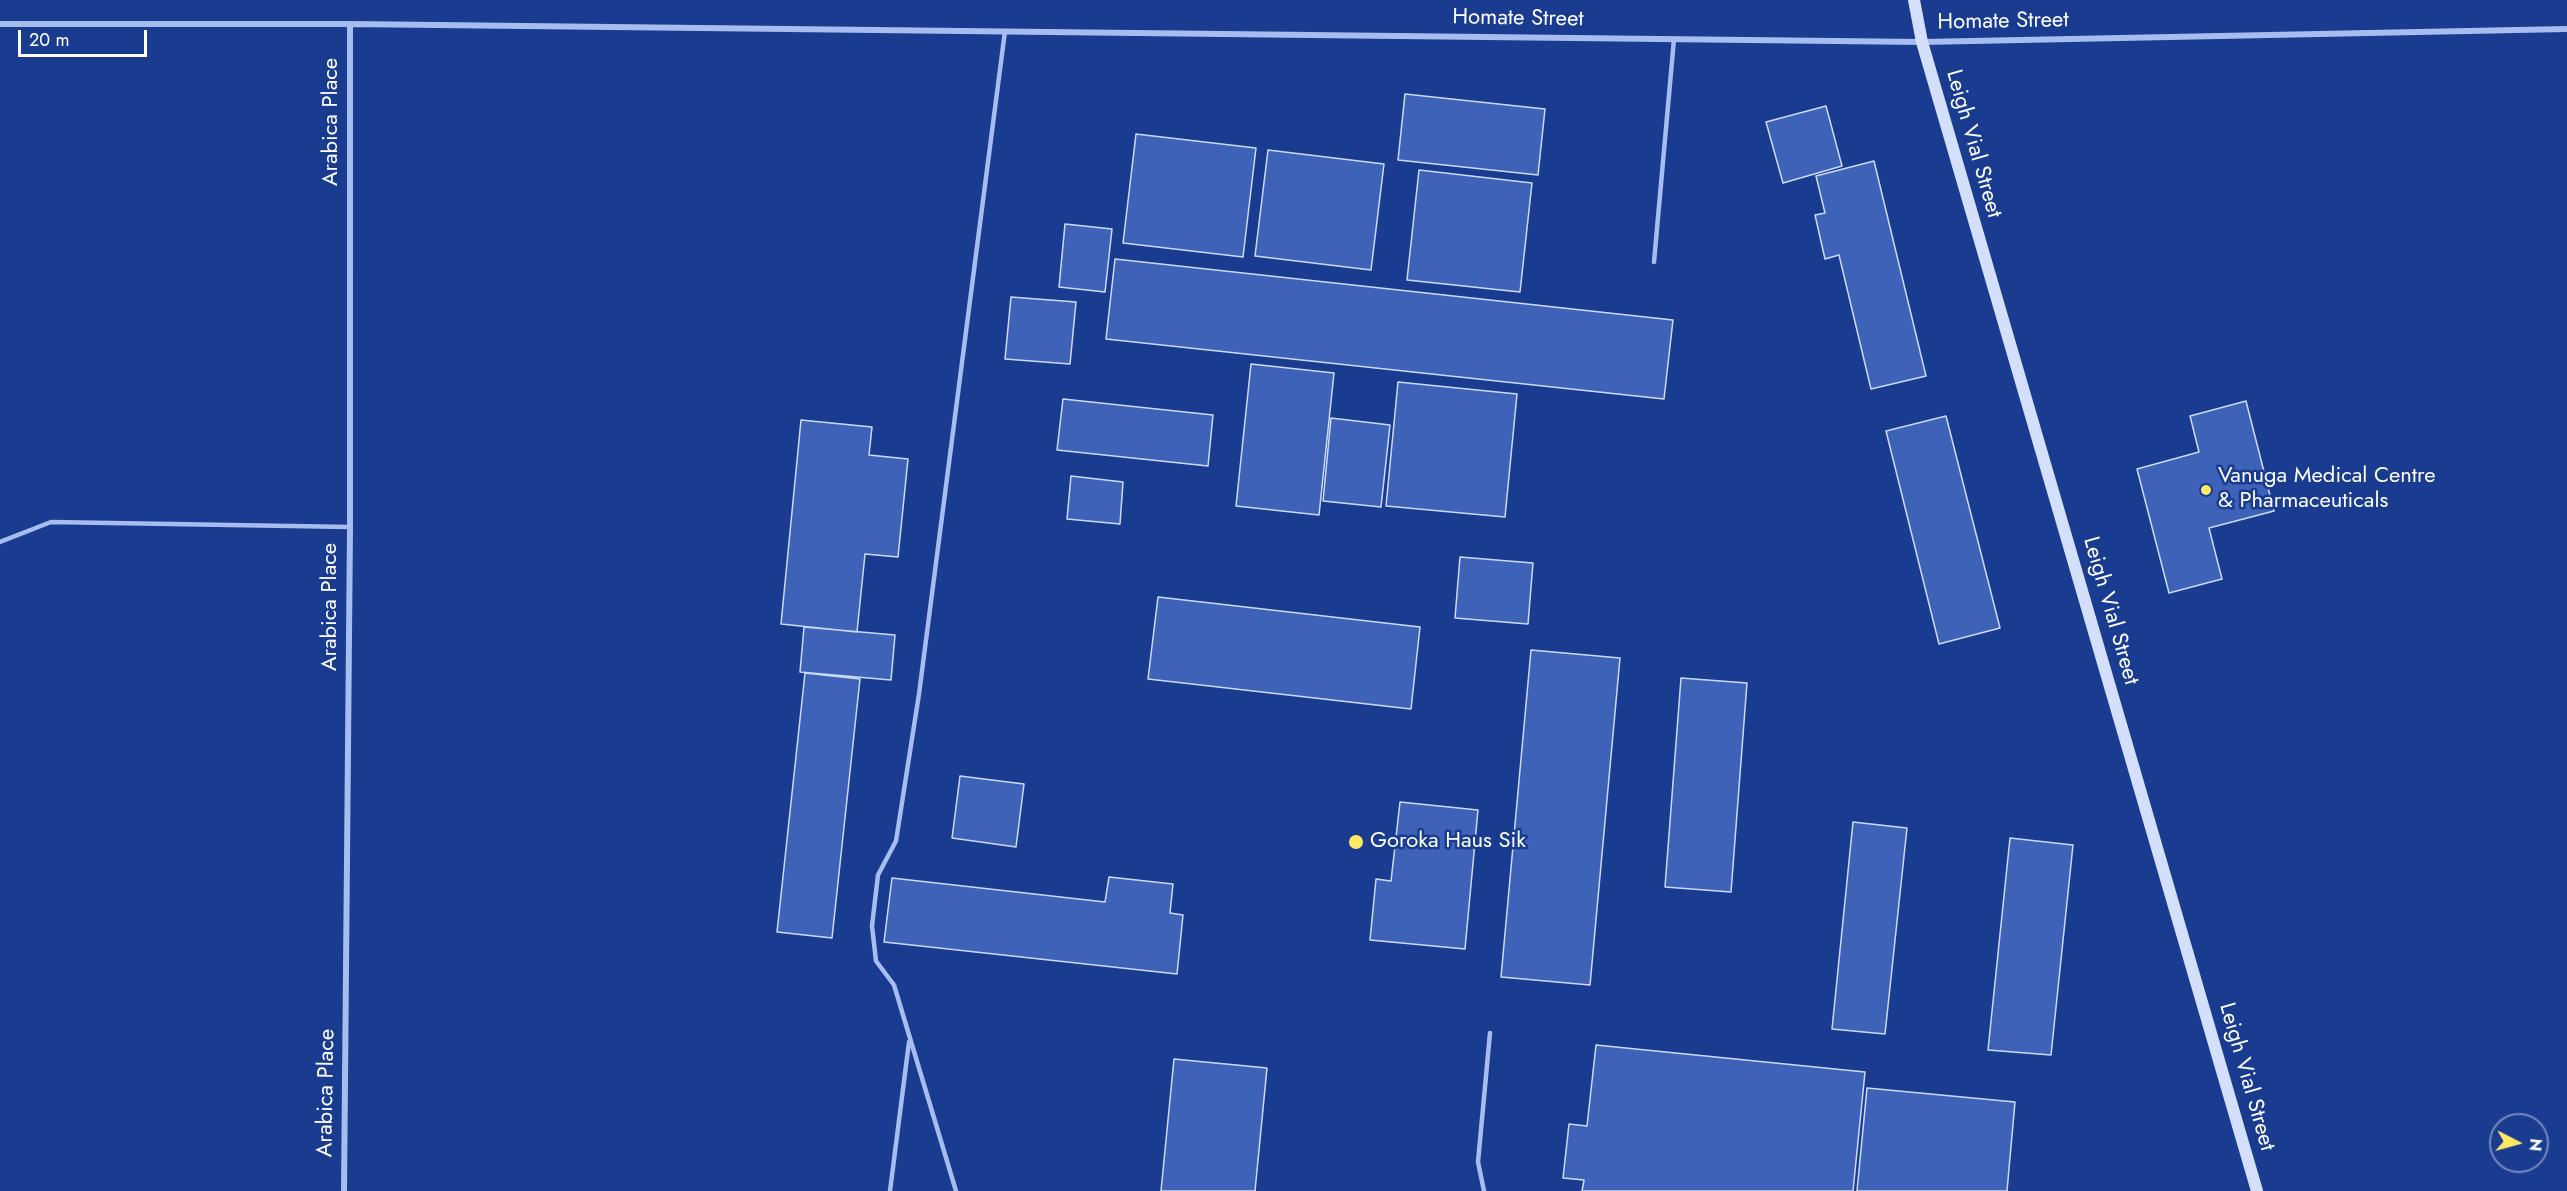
<!DOCTYPE html>
<style>
body{margin:0}
#map{position:relative;width:2567px;height:1191px;overflow:hidden;background:#193b90;font-family:Jost,sans-serif}
canvas{display:block}
.north{position:absolute;left:2489px;top:1113px;width:60px;height:60px;box-sizing:border-box;background:#193b90;border:2px solid #7589bc;border-radius:50%;rotate:96deg;font-size:16px;font-weight:700;line-height:24px;text-align:center;color:#fff}
.north::after{content:'';display:block;margin:auto;width:21px;height:27px;background:#ffe965;clip-path:polygon(50% 0,100% 100%,50% 72%,0 100%)}
.scale{position:absolute;left:18px;top:30px;width:129px;height:27px;box-sizing:border-box;border:3px solid #fff;border-top:0;padding-left:8px;font-size:18px;line-height:21px;white-space:nowrap;color:#fff;-webkit-text-stroke:4px #193b90;paint-order:stroke}
</style>
<div id="map">
<canvas width="2567" height="1191"></canvas>
<div class="north">N</div>
<div class="scale">20 m</div>
</div>
<script>
const context = document.querySelector('canvas').getContext('2d');
context.lineJoin = 'round';
function fillPath(path, color) {
  context.fillStyle = color;
  context.fill(path, 'evenodd');
}
function stroke(path, color, width, dash) {
  context.strokeStyle = color;
  context.lineWidth = width;
  context.lineCap = dash ? 'butt' : 'round';
  context.setLineDash(dash || []);
  context.stroke(path);
}
function label(font, color, halo, rows, align = 'center') {
  context.font = font + ' Jost,sans-serif';
  context.lineWidth = 5;
  context.setLineDash([]);
  context.textBaseline = 'middle';
  context.strokeStyle = halo;
  context.fillStyle = color;
  for (const [text, x, y, turn = 0] of rows) {
    context.save();
    context.translate(x, y);
    context.rotate((+turn || 0) * Math.PI / 180);
    context.textAlign = isNaN(turn) ? turn : align;
    if (halo) context.strokeText(text, 0, 0);
    context.fillText(text, 0, 0);
    context.restore();
  }
}
const building = new Path2D(`
 M 1405,94 L 1545,109 L 1538,175 L 1398,160 Z
 M 1826,106 L 1842,166 L 1783,183 L 1766,122 Z
 M 1136,134 L 1256,148 L 1243,257 L 1123,243 Z
 M 1268,150 L 1384,164 L 1371,270 L 1255,256 Z
 M 1874,161 L 1926,376 L 1871,389 L 1839,255 L 1825,259 L 1815,215 L 1825,213 L 1816,176 Z
 M 1419,170 L 1532,183 L 1520,292 L 1407,280 Z
 M 1065,224 L 1112,229 L 1105,292 L 1059,287 Z
 M 1115,259 L 1673,320 L 1664,399 L 1106,339 Z
 M 1011,297 L 1076,302 L 1070,364 L 1005,359 Z
 M 1251,364 L 1334,373 L 1319,515 L 1236,506 Z
 M 1398,382 L 1517,394 L 1505,517 L 1386,506 Z
 M 1063,399 L 1213,415 L 1208,466 L 1057,450 Z
 M 2246,401 L 2274,511 L 2209,528 L 2222,579 L 2169,593 L 2137,469 L 2199,452 L 2190,416 Z
 M 1946,416 L 2000,628 L 1939,644 L 1886,431 Z
 M 1331,418 L 1390,425 L 1381,507 L 1323,501 Z
 M 801,420 L 872,427 L 869,455 L 908,459 L 898,557 L 865,554 L 857,632 L 781,624 Z
 M 1071,476 L 1123,482 L 1120,524 L 1067,519 Z
 M 1460,557 L 1533,563 L 1528,624 L 1455,618 Z
 M 1158,597 L 1420,627 L 1411,709 L 1148,679 Z
 M 804,627 L 895,635 L 891,680 L 800,672 Z
 M 1531,650 L 1620,658 L 1590,985 L 1501,977 Z
 M 805,673 L 860,679 L 832,938 L 777,932 Z
 M 1681,678 L 1747,683 L 1731,892 L 1665,887 Z
 M 960,776 L 1024,784 L 1016,847 L 952,838 Z
 M 1400,802 L 1478,810 L 1465,949 L 1370,940 L 1376,879 L 1391,881 Z
 M 1853,822 L 1907,828 L 1885,1034 L 1832,1029 Z
 M 2010,838 L 2073,845 L 2051,1055 L 1988,1050 Z
 M 1109,877 L 1173,884 L 1170,913 L 1183,915 L 1177,974 L 884,942 L 892,878 L 1105,902 Z
 M 1596,1045 L 1865,1072 L 1853,1191 L 1582,1191 L 1584,1180 L 1563,1178 L 1569,1124 L 1587,1126 Z
 M 1174,1059 L 1267,1068 L 1255,1191 L 1161,1191 Z
 M 1867,1088 L 2015,1102 L 2007,1191 L 1857,1191 Z`);
fillPath(building, '#3d62b7');
stroke(building, '#cddbfb', 1.5);
stroke(new Path2D(`
 M 1654,262 L 1674,39
 M 0,542 L 51,522 L 350,527
 M 890,1191 L 909,1042
 M 956,1191 L 894,985 L 876,961 L 872,926 L 878,875 L 896,841 L 919,694 L 1005,31
 M 1484,1191 L 1478,1162 L 1490,1033`), '#a7bdef', 4.5);
stroke(new Path2D(`
 M 0,24 L 350,24 L 1922,42 L 2567,29
 M 344,1191 L 350,527 L 350,24`), '#a7bdef', 6);
stroke(new Path2D(`
 M 1914,0 L 1922,42 L 2257,1191`), '#d4dffb', 12);
for (const [x, y, r, color] of [
 [2206,490,6,"#ffe965"],
 [1356,842,8,"#ffe965"]
]) {
  const dot = new Path2D();
  dot.arc(x, y, r, 0, 2 * Math.PI);
  context.fillStyle = color;
  context.fill(dot);
  stroke(dot, '#193b90', 2);
}
label('22px', '#fff', '#193b90', [
 ["Homate Street",1518,19,1],
 ["Homate Street",2003,22,-1],
 ["Arabica Place",332,122,-90],
 ["Leigh Vial Street",1973,144,74],
 ["Arabica Place",331,607,-90],
 ["Leigh Vial Street",2110,611,74],
 ["Leigh Vial Street",2246,1077,74],
 ["Arabica Place",327,1093,-89]
]);
label('22px', '#fff', '#193b90', [
 ["Vanuga Medical Centre",2218,477],
 ["& Pharmaceuticals",2218,502],
 ["Goroka Haus Sik",1370,842]
], 'left');
</script>
